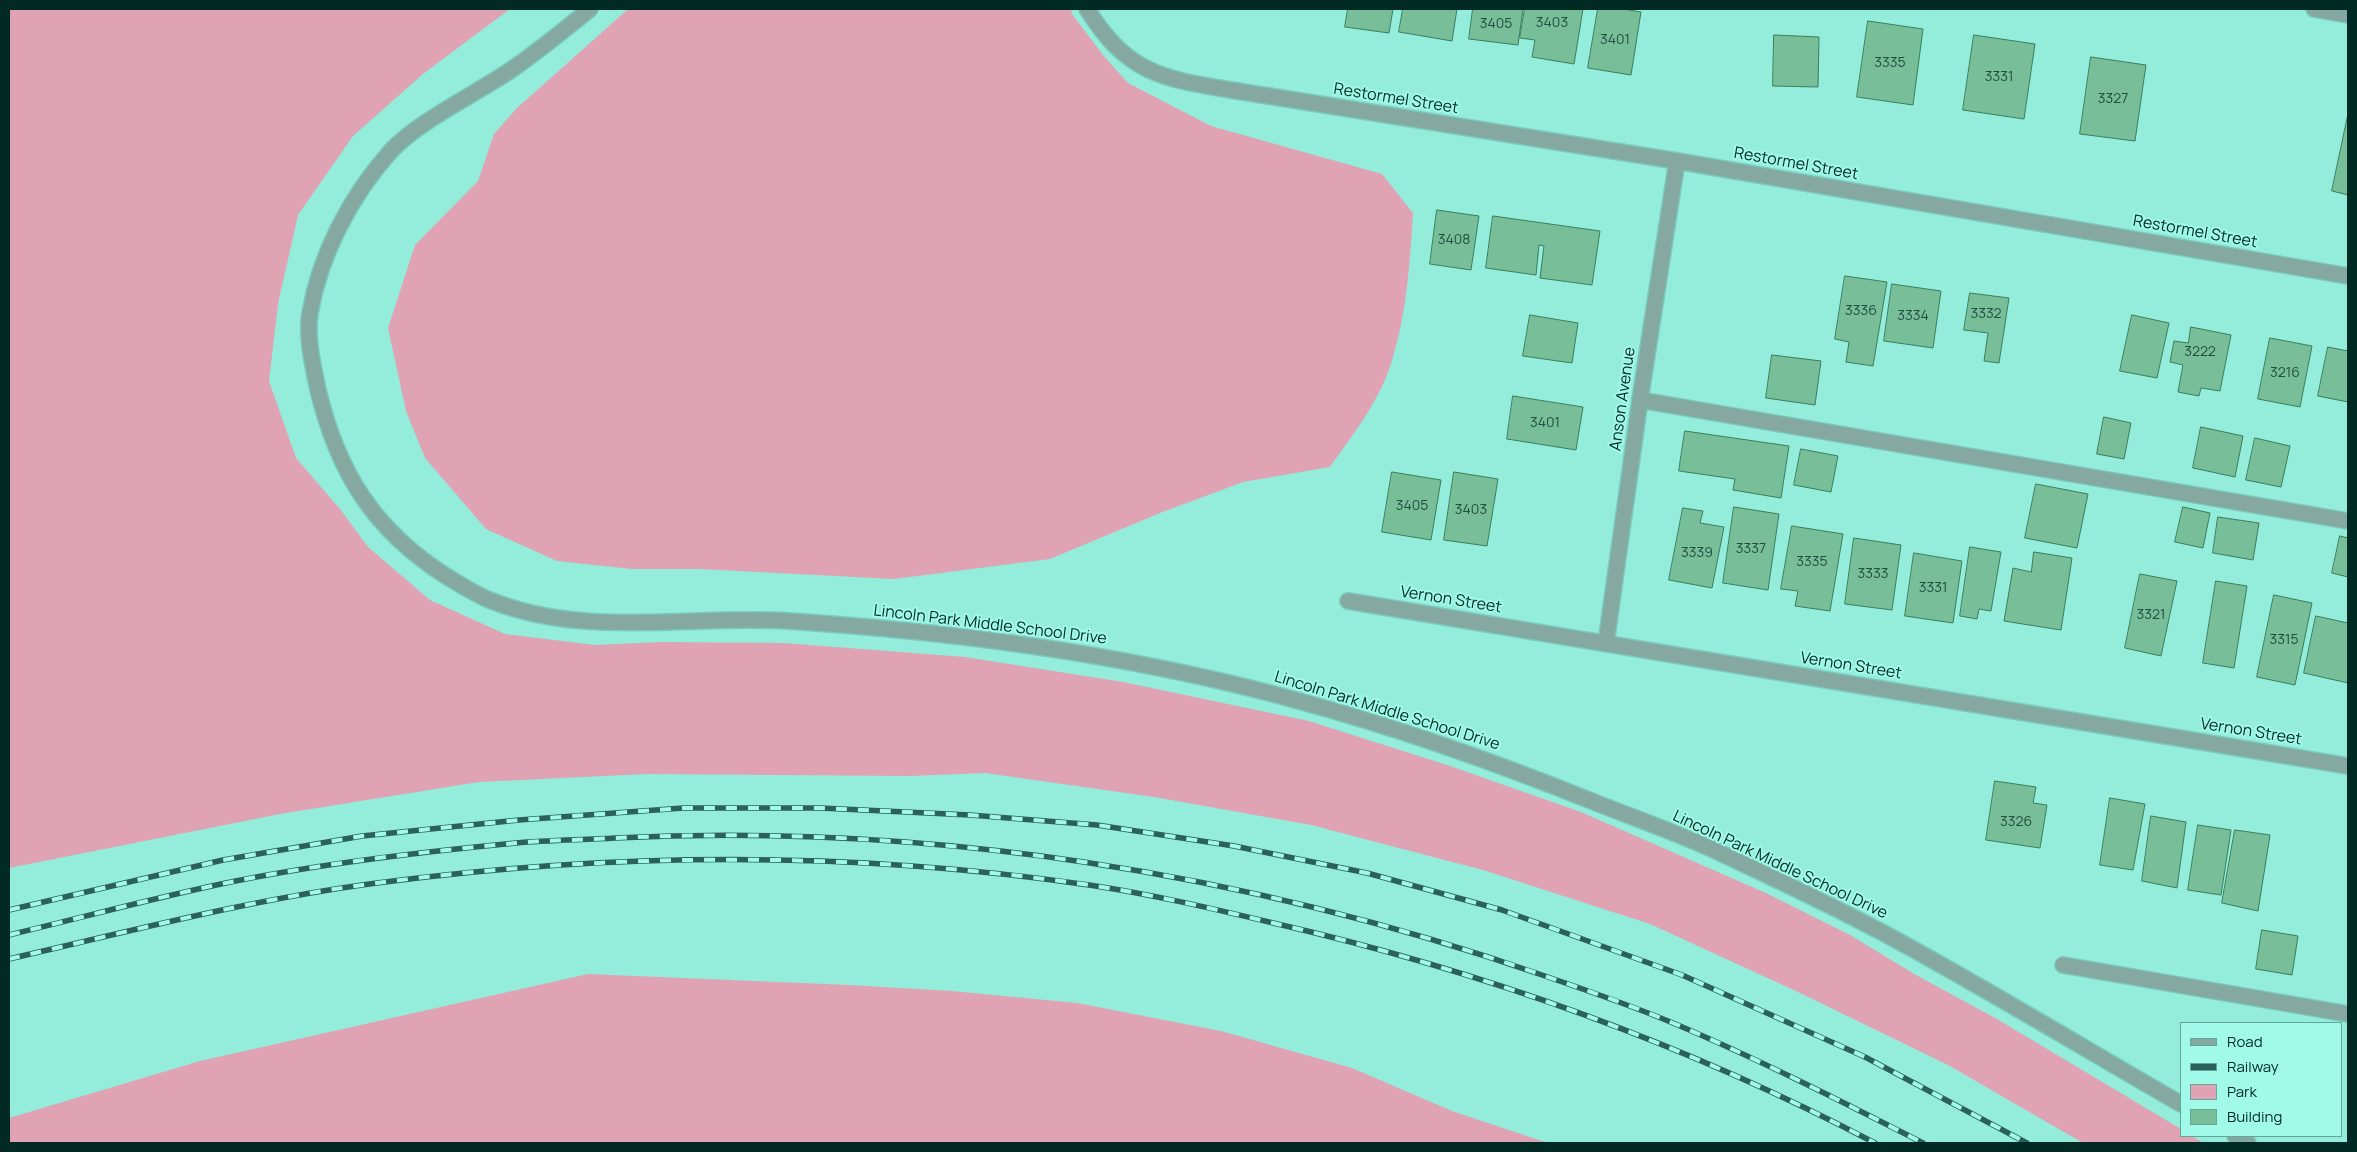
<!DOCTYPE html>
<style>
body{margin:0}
#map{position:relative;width:2357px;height:1152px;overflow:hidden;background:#94ecdb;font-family:Manrope,sans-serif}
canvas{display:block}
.frame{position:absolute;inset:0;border:10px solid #022a24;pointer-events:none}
.legend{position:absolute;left:2180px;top:1022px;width:162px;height:115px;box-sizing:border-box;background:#a1fae8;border:1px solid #61a79a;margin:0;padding:6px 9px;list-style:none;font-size:15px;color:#022a24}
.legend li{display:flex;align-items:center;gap:10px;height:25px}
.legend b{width:25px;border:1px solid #61a79a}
</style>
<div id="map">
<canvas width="2357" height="1152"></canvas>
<div class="frame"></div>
<ul class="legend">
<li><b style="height:6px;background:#85a8a0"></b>Road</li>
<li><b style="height:6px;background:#2b6158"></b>Railway</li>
<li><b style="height:14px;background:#dfa3b4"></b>Park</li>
<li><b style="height:14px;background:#78be99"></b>Building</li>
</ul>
</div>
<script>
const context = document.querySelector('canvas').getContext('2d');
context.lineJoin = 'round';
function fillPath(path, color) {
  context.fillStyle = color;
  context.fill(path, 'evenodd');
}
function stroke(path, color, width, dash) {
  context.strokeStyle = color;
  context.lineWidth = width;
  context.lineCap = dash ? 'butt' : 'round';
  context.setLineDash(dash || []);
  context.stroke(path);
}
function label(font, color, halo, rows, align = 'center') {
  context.font = font + ' Manrope,sans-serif';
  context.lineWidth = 4;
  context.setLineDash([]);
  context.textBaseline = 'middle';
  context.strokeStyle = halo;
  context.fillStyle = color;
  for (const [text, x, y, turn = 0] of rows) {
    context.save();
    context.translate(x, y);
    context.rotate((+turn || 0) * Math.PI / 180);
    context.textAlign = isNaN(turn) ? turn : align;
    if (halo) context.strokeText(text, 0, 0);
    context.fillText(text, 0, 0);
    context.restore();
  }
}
fillPath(new Path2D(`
 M 9,9 L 510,9 L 423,74 L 353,136 L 298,215 L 278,304 L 269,381 L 296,458 L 340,509 L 368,547 L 430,600 L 505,634 L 595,645 L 660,642 L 784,643 L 965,657 L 1123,682 L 1309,721 L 1450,766 L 1581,812 L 1768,894 L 1850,935 L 1916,975 L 1997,1019 L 2181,1129 L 2181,1136 L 2191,1136 L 2204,1143 L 2083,1143 L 1948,1065 L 1798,992 L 1650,924 L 1483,870 L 1311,825 L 1154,797 L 985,773 L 910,776 L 647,774 L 479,782 L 280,814 L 9,868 Z
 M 628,9 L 1071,9 L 1072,14 L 1103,55 L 1128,83 L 1211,126 L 1382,174 L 1413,213 C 1410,261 1407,310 1393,357 C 1382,398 1354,433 1330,467 L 1243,482 L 1160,513 L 1050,559 L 894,579 L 699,569 L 632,569 L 557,561 L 486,529 L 425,458 L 406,411 L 388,328 L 415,245 L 478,181 L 494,134 L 517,108 Z
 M 588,974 L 849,985 L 952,991 L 1077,1003 L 1221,1031 L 1352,1068 L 1452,1111 L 1548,1143 L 9,1143 L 9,1118 L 200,1061 Z`), '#dfa3b4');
const building = new Path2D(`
 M 1348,9 L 1393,9 L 1389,33 L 1345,27 Z
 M 1403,9 L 1457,9 L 1452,41 L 1399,32 Z
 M 1473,9 L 1523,9 L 1518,45 L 1469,39 Z
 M 1525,9 L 1583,9 L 1574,64 L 1532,57 L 1535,40 L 1520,38 Z
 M 1598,9 L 1623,9 L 1641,12 L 1631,75 L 1588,68 Z
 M 1868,21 L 1923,29 L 1913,105 L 1857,97 Z
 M 1774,35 L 1819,37 L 1818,87 L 1773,86 Z
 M 1974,35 L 2035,44 L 2024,119 L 1963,110 Z
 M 2091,57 L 2146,65 L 2135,141 L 2080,134 Z
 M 2348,114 L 2348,195 L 2332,191 Z
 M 1437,210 L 1479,216 L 1471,270 L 1430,264 Z
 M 1493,216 L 1600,231 L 1592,285 L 1540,278 L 1544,246 L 1539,245 L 1536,275 L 1486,268 Z
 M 1845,276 L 1887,282 L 1873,366 L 1846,362 L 1849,342 L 1835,339 Z
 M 1892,284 L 1941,291 L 1933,348 L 1884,341 Z
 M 1970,293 L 2009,298 L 1999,363 L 1984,361 L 1988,333 L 1964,330 Z
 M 1530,315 L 1578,323 L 1572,363 L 1523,356 Z
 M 2132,315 L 2169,323 L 2157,378 L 2120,371 Z
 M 2191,327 L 2231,335 L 2220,391 L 2201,388 L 2199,396 L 2178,392 L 2183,365 L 2170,362 L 2174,341 L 2188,343 Z
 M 2270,338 L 2312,346 L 2300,407 L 2258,399 Z
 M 2328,347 L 2348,351 L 2348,402 L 2318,396 Z
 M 1772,355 L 1821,361 L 1815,405 L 1766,398 Z
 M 1513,396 L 1583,407 L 1576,450 L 1507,439 Z
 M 2104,417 L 2131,423 L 2124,459 L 2097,454 Z
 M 2201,427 L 2243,436 L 2235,477 L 2193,468 Z
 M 1685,431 L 1789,446 L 1781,498 L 1733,490 L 1735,479 L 1679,471 Z
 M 2255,438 L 2290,446 L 2281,487 L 2246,480 Z
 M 1801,449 L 1838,456 L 1831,492 L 1794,485 Z
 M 1392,472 L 1441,480 L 1431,540 L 1382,532 Z
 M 1454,472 L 1498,479 L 1487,546 L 1444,540 Z
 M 2036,484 L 2088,494 L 2077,548 L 2025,538 Z
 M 1734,507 L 1779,514 L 1768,590 L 1723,583 Z
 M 2183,507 L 2210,513 L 2203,548 L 2175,542 Z
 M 1683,508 L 1703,511 L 1700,523 L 1724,527 L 1712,588 L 1669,580 Z
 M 2218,517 L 2259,523 L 2253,560 L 2213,553 Z
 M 1792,526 L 1843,534 L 1830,611 L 1795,606 L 1798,591 L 1781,589 Z
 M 2340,536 L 2348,538 L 2348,577 L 2332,573 Z
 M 1854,538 L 1901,545 L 1892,610 L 1845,604 Z
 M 1970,547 L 2001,552 L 1991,611 L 1979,609 L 1977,619 L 1960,616 Z
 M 2034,552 L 2072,558 L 2061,630 L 2004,621 L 2013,568 L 2031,572 Z
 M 1914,553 L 1962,561 L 1953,623 L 1905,616 Z
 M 2140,574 L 2177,581 L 2161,656 L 2125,648 Z
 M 2216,581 L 2247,586 L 2234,668 L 2203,663 Z
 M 2274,595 L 2312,603 L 2295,685 L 2257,677 Z
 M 2316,616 L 2348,623 L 2348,683 L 2304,673 Z
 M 1995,781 L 2036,787 L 2033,803 L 2047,805 L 2040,848 L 1986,840 Z
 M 2110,798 L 2145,804 L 2133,870 L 2100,865 Z
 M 2151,816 L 2186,822 L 2177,888 L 2142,881 Z
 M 2198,825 L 2231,830 L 2221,895 L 2188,890 Z
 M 2235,830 L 2270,835 L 2258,911 L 2222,903 Z
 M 2262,930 L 2298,936 L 2292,975 L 2256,969 Z`);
fillPath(building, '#78be99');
stroke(building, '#387e5c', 1);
const lane = new Path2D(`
 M 1087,9 C 1129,76 1165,79 1237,91
 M 2314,9 L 2348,15
 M 1640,400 L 2348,521
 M 2063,965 L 2348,1014`);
const street = new Path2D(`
 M 590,9 C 563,31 536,53 508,72 C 473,95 416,123 390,152 C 351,196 320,254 310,313 C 306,337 313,366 318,390 C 338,473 374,530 446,576 C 461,585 476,595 492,601 C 585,638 690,615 788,621 C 960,632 1133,655 1299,701 C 1399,728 1497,763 1594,802 C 1634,818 1675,832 1714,850 C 1776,879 1840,909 1900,942 C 1995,994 2087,1050 2181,1104
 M 1237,91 L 1677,161 L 2348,276
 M 1348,601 L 2348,766
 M 1606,643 L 1640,400 L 1677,161
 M 2235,1136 L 2248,1143`);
stroke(lane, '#7ac9ba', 18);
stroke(street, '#7ac9ba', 18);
stroke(lane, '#85a8a0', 15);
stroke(street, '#85a8a0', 15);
const rail = new Path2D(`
 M 9,910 L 223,860 L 362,836 L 519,820 L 683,808 L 820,808 L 970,815 L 1097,825 L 1234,846 L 1367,873 L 1502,910 L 1682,975 L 1865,1057 L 2027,1143
 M 9,935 C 80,918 150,899 221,884 C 316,864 420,852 516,843 C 549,840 582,840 615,838 C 930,823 1245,872 1542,975 C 1586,990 1630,1005 1673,1023 C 1758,1059 1841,1101 1923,1143
 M 9,959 C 131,931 253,899 377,883 C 613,852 854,851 1089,885 C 1150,894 1210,908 1269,922 C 1479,970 1684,1043 1875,1143`);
stroke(rail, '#2b6158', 5.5);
stroke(rail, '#a1fae8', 4, [11]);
label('14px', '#204f41', null, [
 ["3403",1552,23],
 ["3405",1496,24],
 ["3401",1615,40],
 ["3335",1890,63],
 ["3331",1999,77],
 ["3327",2113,99],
 ["3408",1454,240],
 ["3336",1861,311],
 ["3332",1986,314],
 ["3334",1913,316],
 ["3222",2200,352],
 ["3216",2285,373],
 ["3401",1545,423],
 ["3405",1412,506],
 ["3403",1471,510],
 ["3337",1751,549],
 ["3339",1697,553],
 ["3335",1812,562],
 ["3333",1873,574],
 ["3331",1933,588],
 ["3321",2151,615],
 ["3315",2284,640],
 ["3326",2016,822]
]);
label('16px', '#022a24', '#a1fae8', [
 ["Restormel Street",1396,99,9],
 ["Restormel Street",1796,164,10],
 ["Restormel Street",2195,232,10],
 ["Anson Avenue",1623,399,-82],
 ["Vernon Street",1451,600,9],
 ["Lincoln Park Middle School Drive",990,625,7],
 ["Vernon Street",1851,666,9],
 ["Lincoln Park Middle School Drive",1387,711,17],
 ["Vernon Street",2251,732,9],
 ["Lincoln Park Middle School Drive",1780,865,25]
]);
</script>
